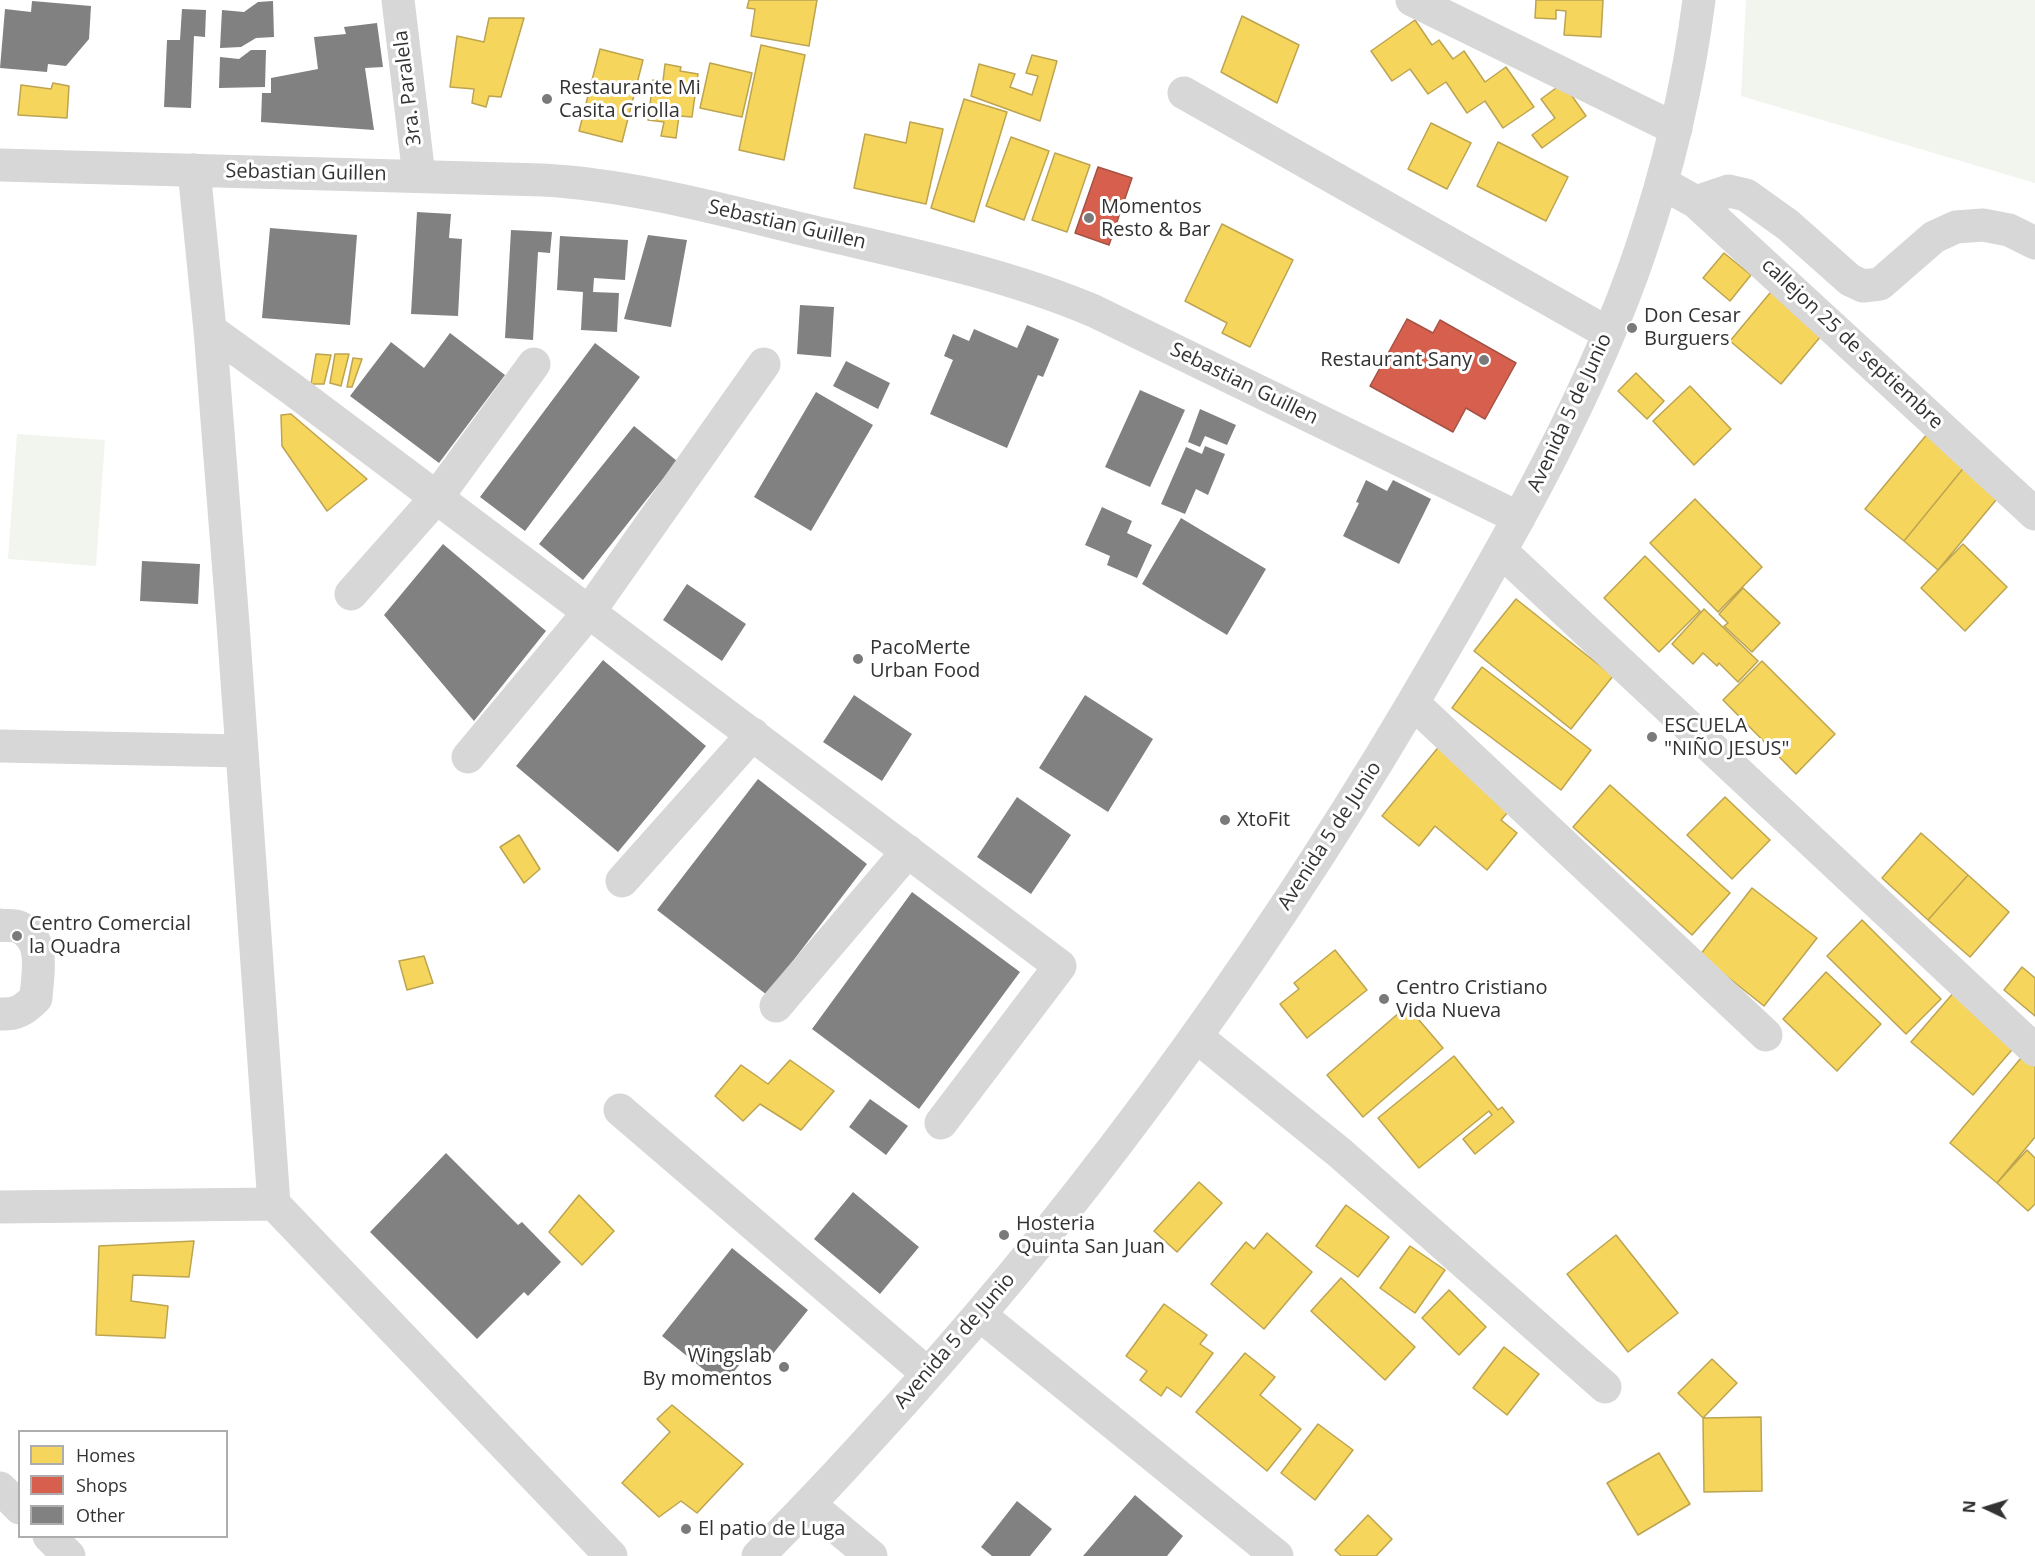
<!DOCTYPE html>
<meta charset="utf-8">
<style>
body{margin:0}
#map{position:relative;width:2035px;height:1556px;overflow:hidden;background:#fff;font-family:"Open Sans",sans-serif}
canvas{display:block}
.legend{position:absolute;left:18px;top:1430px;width:210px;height:108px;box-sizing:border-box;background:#fff;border:2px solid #adadad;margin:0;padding:8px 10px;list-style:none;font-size:18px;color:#333}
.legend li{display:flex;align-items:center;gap:12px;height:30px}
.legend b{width:30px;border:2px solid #adadad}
.north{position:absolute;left:1957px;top:1478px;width:60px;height:60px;-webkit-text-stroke:4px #fff;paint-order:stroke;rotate:274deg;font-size:16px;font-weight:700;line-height:24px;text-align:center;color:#333}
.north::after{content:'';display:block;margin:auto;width:21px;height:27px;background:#333;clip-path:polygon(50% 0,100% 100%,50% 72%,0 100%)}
</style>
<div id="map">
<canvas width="2035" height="1556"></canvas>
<ul class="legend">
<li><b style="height:16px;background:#f6d55c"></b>Homes</li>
<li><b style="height:16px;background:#d6604d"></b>Shops</li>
<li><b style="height:16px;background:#818181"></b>Other</li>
</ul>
<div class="north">N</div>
</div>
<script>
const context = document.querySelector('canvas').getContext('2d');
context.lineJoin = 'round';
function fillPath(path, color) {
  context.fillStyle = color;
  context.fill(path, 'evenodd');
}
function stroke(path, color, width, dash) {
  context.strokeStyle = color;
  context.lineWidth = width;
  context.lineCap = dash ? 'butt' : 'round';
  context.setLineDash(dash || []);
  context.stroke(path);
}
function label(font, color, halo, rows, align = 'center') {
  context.font = font + ' "Open Sans",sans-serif';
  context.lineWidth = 6;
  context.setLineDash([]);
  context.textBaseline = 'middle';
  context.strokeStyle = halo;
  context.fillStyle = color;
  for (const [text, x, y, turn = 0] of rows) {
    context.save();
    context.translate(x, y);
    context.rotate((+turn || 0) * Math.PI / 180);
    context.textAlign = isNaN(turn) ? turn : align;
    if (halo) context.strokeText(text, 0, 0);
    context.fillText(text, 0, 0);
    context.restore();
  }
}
fillPath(new Path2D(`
 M 1746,0 L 2035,0 L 2035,183 L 1741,96 Z
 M 17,434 L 105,440 L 96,566 L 8,559 Z`), '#f1f5ed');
const homes = new Path2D(`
 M 749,0 L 817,0 L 809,46 L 751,36 L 755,9 L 747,8 Z
 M 1536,0 L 1603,0 L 1601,37 L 1564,35 L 1566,11 L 1556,10 L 1556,19 L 1535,18 Z
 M 1242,16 L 1299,45 L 1277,103 L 1221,72 Z
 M 489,18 L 524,18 L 501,97 L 489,96 L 486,107 L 472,103 L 474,89 L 450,87 L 457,36 L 484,42 Z
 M 1415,20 L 1432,45 L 1439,40 L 1453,59 L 1464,51 L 1485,82 L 1506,67 L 1534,107 L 1503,128 L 1485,101 L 1467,113 L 1446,82 L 1428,94 L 1410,69 L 1392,81 L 1371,51 Z
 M 761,45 L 805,55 L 784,160 L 739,150 Z
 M 600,49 L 643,60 L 622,142 L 579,131 Z
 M 1032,55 L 1057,61 L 1040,121 L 971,96 L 979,64 L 1015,74 L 1010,87 L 1032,95 L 1038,76 L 1026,73 Z
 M 710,63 L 752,73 L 742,117 L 700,108 Z
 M 665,64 L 681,67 L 680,71 L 698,74 L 692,117 L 679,116 L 676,138 L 661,136 L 664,122 L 648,120 L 653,80 L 663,81 Z
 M 53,83 L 69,86 L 67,118 L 18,115 L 21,85 L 51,89 Z
 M 1563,83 L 1586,116 L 1542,148 L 1532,135 L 1555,118 L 1541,99 Z
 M 964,99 L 1007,112 L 974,222 L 931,208 Z
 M 910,122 L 943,129 L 926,204 L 854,188 L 865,134 L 906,143 Z
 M 1431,123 L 1471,143 L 1447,189 L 1408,169 Z
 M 1011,137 L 1049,151 L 1024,220 L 986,206 Z
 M 1498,142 L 1568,177 L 1546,221 L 1477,186 Z
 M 1055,153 L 1090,165 L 1067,232 L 1032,220 Z
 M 1222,224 L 1293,260 L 1250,347 L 1222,333 L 1227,323 L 1185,301 Z
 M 1724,253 L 1751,275 L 1730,301 L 1703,278 Z
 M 1775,287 L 1826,330 L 1781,384 L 1730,341 Z
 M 316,354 L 331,355 L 324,384 L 311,384 Z
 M 335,354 L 349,354 L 341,386 L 330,383 Z
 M 353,358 L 362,359 L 352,387 L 347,387 Z
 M 1636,373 L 1664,401 L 1647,419 L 1618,391 Z
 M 1690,386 L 1731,429 L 1694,465 L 1653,421 Z
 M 291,414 L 367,479 L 327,511 L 282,446 L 281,415 Z
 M 1928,433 L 1966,465 L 1904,541 L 1865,509 Z
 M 1966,465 L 2001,494 L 1938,570 L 1904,541 Z
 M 1695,499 L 1762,567 L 1718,612 L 1650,543 Z
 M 1963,544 L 2007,587 L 1965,631 L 1921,588 Z
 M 1645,556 L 1700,611 L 1659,652 L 1604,598 Z
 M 1743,588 L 1780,623 L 1752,652 L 1724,626 L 1728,623 L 1719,614 Z
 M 1516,599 L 1613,676 L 1571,729 L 1474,651 Z
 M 1704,609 L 1758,661 L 1738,682 L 1719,663 L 1717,666 L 1703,653 L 1693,664 L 1672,644 Z
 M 1762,661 L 1835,734 L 1796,774 L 1723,700 Z
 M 1482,667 L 1591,750 L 1561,790 L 1452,708 Z
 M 1441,744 L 1515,804 L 1501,820 L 1517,833 L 1487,870 L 1435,826 L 1419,846 L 1382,816 Z
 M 1610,785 L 1730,893 L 1692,935 L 1573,827 Z
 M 1725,797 L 1770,840 L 1732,879 L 1687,835 Z
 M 1921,833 L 1968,875 L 1928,920 L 1882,878 Z
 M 519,835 L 540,869 L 524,883 L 500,847 Z
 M 1968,875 L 2009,912 L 1970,957 L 1928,920 Z
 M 1752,888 L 1817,938 L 1764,1006 L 1700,955 Z
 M 1862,920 L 1941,999 L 1906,1034 L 1827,956 Z
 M 1335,950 L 1367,990 L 1307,1038 L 1280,1004 L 1299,989 L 1294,983 Z
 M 424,956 L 433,983 L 407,990 L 399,961 Z
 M 2022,967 L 2035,978 L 2035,1016 L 2004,990 Z
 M 1826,972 L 1881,1024 L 1837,1071 L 1783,1019 Z
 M 1955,991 L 2017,1044 L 1973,1095 L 1911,1042 Z
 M 1407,1006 L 1443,1048 L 1363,1117 L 1327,1075 Z
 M 2026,1052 L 2035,1060 L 2035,1137 L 1997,1183 L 1950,1143 Z
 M 1454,1056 L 1498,1110 L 1502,1107 L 1514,1122 L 1475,1154 L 1463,1139 L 1492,1115 L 1489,1111 L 1419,1168 L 1378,1118 Z
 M 790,1060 L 834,1091 L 801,1130 L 760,1104 L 743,1121 L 715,1096 L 741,1065 L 768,1084 Z
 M 2027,1150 L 2035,1158 L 2035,1204 L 2028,1211 L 1997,1183 Z
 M 1199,1182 L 1222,1203 L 1177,1252 L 1154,1231 Z
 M 579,1195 L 614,1231 L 582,1265 L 549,1232 Z
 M 1346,1205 L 1389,1237 L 1358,1277 L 1316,1246 Z
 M 1267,1233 L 1312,1272 L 1264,1329 L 1211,1284 L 1246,1242 L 1254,1249 Z
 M 1616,1235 L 1678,1313 L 1628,1352 L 1567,1274 Z
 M 194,1241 L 189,1277 L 133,1275 L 131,1301 L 168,1306 L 165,1338 L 96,1335 L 99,1246 Z
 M 1410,1246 L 1445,1270 L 1415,1313 L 1380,1288 Z
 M 1341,1278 L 1415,1347 L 1385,1380 L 1311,1311 Z
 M 1449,1290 L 1486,1327 L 1459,1355 L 1422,1318 Z
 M 1164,1304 L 1207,1335 L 1200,1344 L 1213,1353 L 1181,1397 L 1167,1387 L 1161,1396 L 1140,1380 L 1147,1371 L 1126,1356 Z
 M 1504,1347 L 1539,1374 L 1507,1415 L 1473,1388 Z
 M 1245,1353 L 1275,1377 L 1260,1395 L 1301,1429 L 1267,1471 L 1196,1412 Z
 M 1712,1359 L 1737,1383 L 1703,1418 L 1678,1393 Z
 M 672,1405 L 743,1464 L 697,1513 L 681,1501 L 659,1517 L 622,1483 L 670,1432 L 657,1419 Z
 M 1761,1417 L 1762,1491 L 1704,1492 L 1703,1418 Z
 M 1318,1424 L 1353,1450 L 1315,1500 L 1281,1473 Z
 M 1659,1453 L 1690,1504 L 1638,1535 L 1607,1483 Z
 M 1368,1515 L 1392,1539 L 1376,1556 L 1341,1556 L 1335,1550 Z`);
fillPath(homes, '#f6d55c');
stroke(homes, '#bca450', 1.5);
const shops = new Path2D(`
 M 1098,167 L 1132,178 L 1109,245 L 1075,233 Z
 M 1407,319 L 1433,333 L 1440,320 L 1516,363 L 1485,419 L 1466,408 L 1453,432 L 1370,386 Z`);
fillPath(shops, '#d6604d');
stroke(shops, '#a55245', 1.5);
fillPath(new Path2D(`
 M 32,1 L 91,6 L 89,39 L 66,66 L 48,64 L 47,72 L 0,68 L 5,9 L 31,12 Z
 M 273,1 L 274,37 L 256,38 L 241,47 L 220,48 L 222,10 L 244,12 L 258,2 Z
 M 182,9 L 206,10 L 205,37 L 194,36 L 191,108 L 164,107 L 167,40 L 180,40 Z
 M 377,23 L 383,67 L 365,68 L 374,130 L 261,122 L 262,93 L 271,93 L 271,78 L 318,69 L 314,37 L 346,34 L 344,27 Z
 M 251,50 L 266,50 L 265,87 L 219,88 L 220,57 L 239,59 Z
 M 417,212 L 451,214 L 449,238 L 462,239 L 458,316 L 411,314 Z
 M 270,228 L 357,235 L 350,325 L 262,318 Z
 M 511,230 L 552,232 L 550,253 L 538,252 L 533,340 L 505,338 Z
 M 648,235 L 687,240 L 671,327 L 624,319 Z
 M 560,236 L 628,240 L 625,280 L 594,278 L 593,292 L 619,293 L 617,332 L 581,330 L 583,292 L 557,290 Z
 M 800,305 L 834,307 L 831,357 L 797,354 Z
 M 1027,325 L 1059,339 L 1043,377 L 1038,375 L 1007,448 L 930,414 L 953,360 L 944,356 L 953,334 L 969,341 L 974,329 L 1017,348 Z
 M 450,333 L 505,375 L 439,463 L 350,396 L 391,342 L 424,368 Z
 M 595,343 L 640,377 L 525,531 L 480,497 Z
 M 846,361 L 890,383 L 878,409 L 833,386 Z
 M 1140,390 L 1185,410 L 1150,487 L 1105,467 Z
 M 816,392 L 873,425 L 811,531 L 754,497 Z
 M 1200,409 L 1236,425 L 1227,445 L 1205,436 L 1200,447 L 1188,442 Z
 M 634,426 L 677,461 L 583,580 L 539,544 Z
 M 1205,446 L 1225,454 L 1208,495 L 1196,489 L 1185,514 L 1161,504 L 1186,447 L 1202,454 Z
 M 1366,480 L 1387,491 L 1393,480 L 1431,499 L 1399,564 L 1343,536 L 1359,503 L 1356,502 Z
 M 1102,507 L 1132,521 L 1127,533 L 1152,545 L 1137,578 L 1107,565 L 1110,556 L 1085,545 Z
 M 1181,518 L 1266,569 L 1227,635 L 1142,584 Z
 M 443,544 L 546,631 L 474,721 L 384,615 Z
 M 142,561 L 200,564 L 198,604 L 140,601 Z
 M 687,584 L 746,624 L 722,661 L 663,620 Z
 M 603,660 L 706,746 L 618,852 L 516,766 Z
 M 854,695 L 912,734 L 882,781 L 823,742 Z
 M 1085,695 L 1153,739 L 1108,812 L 1039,768 Z
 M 758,779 L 867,864 L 767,995 L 657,910 Z
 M 1017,797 L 1071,835 L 1031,894 L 977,857 Z
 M 912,892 L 1020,972 L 919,1109 L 812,1029 Z
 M 870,1099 L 908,1126 L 886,1155 L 849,1127 Z
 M 446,1153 L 518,1225 L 522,1222 L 561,1262 L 528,1296 L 524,1292 L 477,1339 L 370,1232 Z
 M 853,1192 L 919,1247 L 880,1294 L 814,1239 Z
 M 732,1248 L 808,1310 L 764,1365 L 749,1353 L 723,1385 L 662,1336 Z
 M 1135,1495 L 1183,1536 L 1167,1556 L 1083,1556 Z
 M 1017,1501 L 1052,1529 L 1030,1556 L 992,1556 L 981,1547 Z`), '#818181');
stroke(new Path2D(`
 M 398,0 L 419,176
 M 1412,0 L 1676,129
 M 1184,93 L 1608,333
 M 0,165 L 543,180 C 632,185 719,209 806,230 C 903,253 1002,272 1094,311 L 1519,518
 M 194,170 L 210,330 L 233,624 L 274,1204 L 611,1556
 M 1662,183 L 1696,202 L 2035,514
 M 1696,202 L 1729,191 L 1746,195 L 1788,225 L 1850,280 L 1863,286 L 1880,284 L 1934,237 L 1956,227 L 1983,225 L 2009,230 L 2035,243
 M 210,330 L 292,389 L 1060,966 L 941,1123
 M 1501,551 L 2035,1050
 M 351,594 L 437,497 L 534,364
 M 1413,703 L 1766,1035
 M 0,746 L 242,751
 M 468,757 L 589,612 L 764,364
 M 622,881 L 753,734
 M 0,925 C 6,926 14,925 19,927 C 47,940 37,975 36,998 C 24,1010 16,1015 0,1014
 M 776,1006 L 908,851
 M 1197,1037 L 1340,1153 L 1605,1387
 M 620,1110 L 928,1374
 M 0,1207 L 274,1204
 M 980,1315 L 1277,1556
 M 0,1488 L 20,1508
 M 810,1505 L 871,1556
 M 49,1536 L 69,1556
 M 758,1556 C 809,1506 856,1454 904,1401 C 1109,1173 1286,923 1439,658 C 1514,530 1592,393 1640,252 C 1668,170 1688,86 1699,0`), '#d7d7d7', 33);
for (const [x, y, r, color] of [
 [547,99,6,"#7a7a7a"],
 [1089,218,6,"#7a7a7a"],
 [1632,328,6,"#7a7a7a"],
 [1484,360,6,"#7a7a7a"],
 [858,659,6,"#7a7a7a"],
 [1652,737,6,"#7a7a7a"],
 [1225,820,6,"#7a7a7a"],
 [17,936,6,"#7a7a7a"],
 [1384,999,6,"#7a7a7a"],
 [1004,1235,6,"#7a7a7a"],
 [784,1367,6,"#7a7a7a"],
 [686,1529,6,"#7a7a7a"]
]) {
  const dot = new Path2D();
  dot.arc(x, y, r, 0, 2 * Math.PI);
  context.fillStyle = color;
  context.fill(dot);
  stroke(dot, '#fff', 2);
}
label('20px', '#333', '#fff', [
 ["3ra. Paralela",408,88,-97],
 ["Sebastian Guillen",306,173,1],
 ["Sebastian Guillen",787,225,13],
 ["callejon 25 de septiembre",1852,344,43],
 ["Sebastian Guillen",1244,384,26],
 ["Avenida 5 de Junio",1570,413,-65],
 ["Avenida 5 de Junio",1330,836,-57],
 ["Avenida 5 de Junio",955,1341,-49]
]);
label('20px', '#333', '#fff', [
 ["Restaurante Mi",559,88],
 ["Casita Criolla",559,111],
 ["Momentos",1101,207],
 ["Resto & Bar",1101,230],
 ["Don Cesar",1644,316],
 ["Burguers",1644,339],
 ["Restaurant Sany",1472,360,"right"],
 ["PacoMerte",870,648],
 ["Urban Food",870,671],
 ["ESCUELA",1664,726],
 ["\"NIÑO JESUS\"",1664,749],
 ["XtoFit",1237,820],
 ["Centro Comercial",29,924],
 ["la Quadra",29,947],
 ["Centro Cristiano",1396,988],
 ["Vida Nueva",1396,1011],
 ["Hosteria",1016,1224],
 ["Quinta San Juan",1016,1247],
 ["Wingslab",772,1356,"right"],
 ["By momentos",772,1379,"right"],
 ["El patio de Luga",698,1529]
], 'left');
</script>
